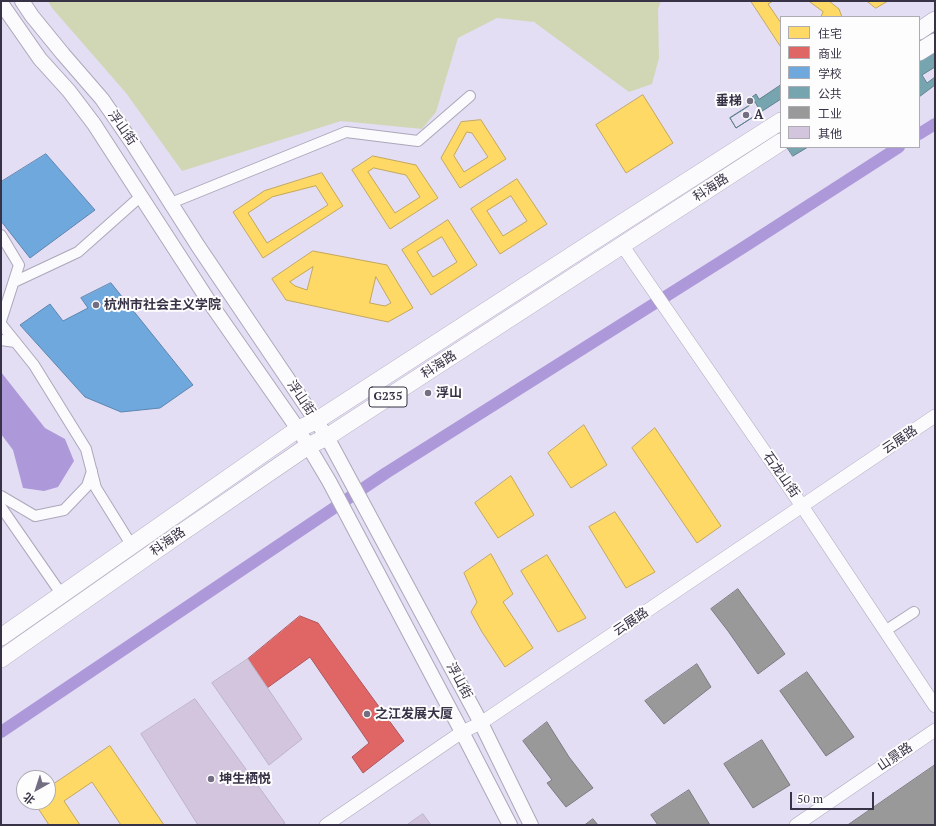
<!DOCTYPE html>
<meta charset="utf-8">
<style>
body{margin:0}
#map{position:relative;width:936px;height:826px;overflow:hidden;background:#e4def4;font-family:"PT Serif","Noto Sans SC",serif}
canvas{display:block}
.frame{position:absolute;inset:0;border:2px solid #373245;pointer-events:none}
.legend{position:absolute;left:780px;top:16px;width:140px;height:132px;box-sizing:border-box;background:#fdfdfd;border:1px solid #aeacb3;margin:0;padding:5px 7px;list-style:none;font-size:12px;color:#373245}
.legend li{display:flex;align-items:center;gap:8px;height:20px}
.legend b{width:20px;border:1px solid #aeacb3}
.north{position:absolute;left:16px;top:770px;width:40px;height:40px;box-sizing:border-box;background:#fdfdfd;border:1px solid #aeacb3;border-radius:50%;rotate:219deg;font-size:11px;font-weight:700;line-height:16px;text-align:center;color:#373245}
.north::after{content:'';display:block;margin:auto;width:14px;height:18px;background:#746e82;clip-path:polygon(50% 0,100% 100%,50% 72%,0 100%)}
.scale{position:absolute;left:790px;top:792px;width:84px;height:18px;box-sizing:border-box;border:2px solid #373245;border-top:0;padding-left:5px;font-size:12px;line-height:14px;white-space:nowrap;color:#373245;-webkit-text-stroke:3px #fdfdfd;paint-order:stroke}
</style>
<div id="map">
<canvas width="936" height="826"></canvas>
<div class="frame"></div>
<ul class="legend">
<li><b style="height:11px;background:#ffd966"></b>住宅</li>
<li><b style="height:11px;background:#e06666"></b>商业</li>
<li><b style="height:11px;background:#6fa8dc"></b>学校</li>
<li><b style="height:11px;background:#76a5af"></b>公共</li>
<li><b style="height:11px;background:#999"></b>工业</li>
<li><b style="height:11px;background:#d4c5df"></b>其他</li>
</ul>
<div class="north">北</div>
<div class="scale">50 m</div>
</div>
<script>
const context = document.querySelector('canvas').getContext('2d');
context.lineJoin = 'round';
function fillPath(path, color) {
  context.fillStyle = color;
  context.fill(path, 'evenodd');
}
function stroke(path, color, width, dash) {
  context.strokeStyle = color;
  context.lineWidth = width;
  context.lineCap = dash ? 'butt' : 'round';
  context.setLineDash(dash || []);
  context.stroke(path);
}
function label(font, color, halo, rows, align = 'center') {
  context.font = font + ' "PT Serif","Noto Sans SC",serif';
  context.lineWidth = 4;
  context.setLineDash([]);
  context.textBaseline = 'middle';
  context.strokeStyle = halo;
  context.fillStyle = color;
  for (const [text, x, y, turn = 0] of rows) {
    context.save();
    context.translate(x, y);
    context.rotate((+turn || 0) * Math.PI / 180);
    context.textAlign = isNaN(turn) ? turn : align;
    if (halo) context.strokeText(text, 0, 0);
    context.fillText(text, 0, 0);
    context.restore();
  }
}
fillPath(new Path2D(`
 M 48,1 L 661,1 L 658,9 L 659,58 L 652,84 L 629,92 L 534,22 L 497,18 L 458,38 L 436,112 L 422,129 L 341,121 L 182,171 L 126,93 L 52,8 Z`), '#d1d7b5');
fillPath(new Path2D(`
 M 1,372 L 45,428 L 65,439 L 74,461 L 58,487 L 44,491 L 23,488 L 13,450 L 1,434 Z`), '#ad99d9');
const homes = new Path2D(`
 M 751,1 L 773,1 L 768,4 L 781,23 L 781,47 Z
 M 809,1 L 829,1 L 839,9 L 842,17 L 821,17 L 823,12 Z
 M 867,1 L 888,1 L 876,8 Z
 M 643,95 L 673,143 L 626,173 L 596,125 Z
 M 481,120 L 506,159 L 460,188 L 441,158 L 461,122 ZM 467,132 L 472,133 L 488,157 L 464,172 L 454,156 Z
 M 373,156 L 416,165 L 438,198 L 390,229 L 352,170 ZM 374,168 L 406,175 L 420,197 L 395,213 L 368,172 Z
 M 322,173 L 343,206 L 263,258 L 233,212 L 264,191 ZM 316,186 L 328,205 L 267,243 L 248,213 L 272,197 Z
 M 517,179 L 547,224 L 500,254 L 471,209 ZM 511,196 L 527,221 L 503,236 L 487,211 Z
 M 448,220 L 477,265 L 431,295 L 402,250 ZM 442,237 L 457,262 L 433,277 L 417,252 Z
 M 313,251 L 387,265 L 413,308 L 388,322 L 286,300 L 272,279 ZM 313,267 L 307,290 L 295,286 L 290,282 ZM 376,277 L 391,303 L 385,306 L 370,303 Z
 M 584,425 L 607,465 L 571,488 L 548,453 Z
 M 655,428 L 721,526 L 697,543 L 632,448 Z
 M 511,476 L 534,515 L 498,538 L 475,503 Z
 M 615,512 L 655,572 L 626,588 L 589,527 Z
 M 491,554 L 513,594 L 503,602 L 533,648 L 505,667 L 482,632 L 471,612 L 477,602 L 464,573 Z
 M 547,555 L 586,618 L 558,632 L 521,571 Z
 M 110,746 L 164,825 L 121,825 L 92,782 L 64,801 L 80,825 L 49,825 L 34,802 L 48,802 L 48,788 Z`);
fillPath(homes, '#ffd966');
stroke(homes, '#c3a75c', 1);
const shops = new Path2D(`
 M 300,616 L 318,623 L 404,741 L 363,773 L 352,757 L 369,743 L 310,657 L 267,688 L 248,659 Z`);
fillPath(shops, '#e06666');
stroke(shops, '#ad565c', 1);
const schools = new Path2D(`
 M 46,154 L 95,210 L 30,258 L 1,221 L 1,182 Z
 M 111,283 L 193,385 L 160,408 L 121,412 L 85,397 L 20,325 L 50,304 L 63,321 L 88,308 L 81,298 Z`);
fillPath(schools, '#6fa8dc');
stroke(schools, '#5e85af', 1);
const public = new Path2D(`
 M 935,21 L 935,67 L 922,75 L 927,83 L 935,77 L 935,85 L 919,97 L 919,88 L 920,88 L 919,86 L 919,31 Z
 M 781,85 L 781,99 L 736,128 L 730,118 L 755,102 L 752,97 L 756,94 L 759,99 Z
 M 755,102 L 761,112 L 736,128 L 730,118 Z
 M 787,147 L 808,147 L 793,156 Z`);
fillPath(public, '#76a5af');
stroke(public, '#63828f', 1);
const industry = new Path2D(`
 M 738,589 L 785,654 L 758,674 L 728,631 L 711,609 Z
 M 697,664 L 711,687 L 664,724 L 645,701 Z
 M 807,672 L 854,737 L 826,756 L 780,691 Z
 M 547,722 L 569,757 L 593,788 L 566,807 L 547,783 L 552,780 L 523,741 Z
 M 762,740 L 790,785 L 753,808 L 724,764 Z
 M 935,765 L 935,825 L 848,825 Z
 M 689,790 L 710,825 L 658,825 L 651,815 Z
 M 593,819 L 598,825 L 585,825 Z`);
fillPath(industry, '#999');
stroke(industry, '#7c7a80', 1);
stroke(new Path2D(`
 M 919,134 L 935,124
 M 1,732 L 386,473 L 744,247 L 899,147`), '#ad99d9', 12);
const building = new Path2D(`
 M 248,659 L 302,739 L 269,765 L 212,683 Z
 M 195,699 L 285,823 L 282,825 L 198,825 L 141,734 Z
 M 423,814 L 431,825 L 407,825 Z`);
fillPath(building, '#d4c5df');
stroke(building, '#bcb4c6', 1);
const minor = new Path2D(`
 M 171,203 L 346,132 L 418,141 L 470,96
 M 1,235 L 19,265 L 1,321
 M 14,282 L 78,252 L 141,196
 M 1,324 L 34,365 L 86,449 L 96,488 L 132,546
 M 1,340 L 15,342
 M 1,496 L 35,516 L 64,510 L 87,486 L 92,471
 M 1,507 L 62,595
 M 885,631 L 914,612`);
const tertiary = new Path2D(`
 M 622,245 L 802,506 L 935,706
 M 326,825 L 462,732 L 481,723 L 802,506 L 935,416
 M 796,825 L 935,730`);
const secondary = new Path2D(`
 M 22,1 L 32,16 L 63,54 L 102,99 L 133,144 L 198,246 L 327,437 L 481,723 L 531,825
 M 1,3 L 40,59 L 69,91 L 94,124 L 208,300 L 298,429 L 329,481 L 462,732 L 510,825`);
const trunk = new Path2D(`
 M 919,31 L 935,20
 M 919,52 L 935,42
 M 1,637 L 298,429 L 316,421 L 614,228 L 781,121
 M 1,659 L 168,542 L 308,446 L 327,437 L 781,142`);
stroke(minor, '#aca7ba', 12);
stroke(tertiary, '#aca7ba', 14);
stroke(secondary, '#aca7ba', 16);
stroke(trunk, '#aca7ba', 18);
stroke(minor, '#fbfafd', 10);
stroke(tertiary, '#fbfafd', 13);
stroke(secondary, '#fbfafd', 14);
stroke(trunk, '#fbfafd', 17);
for (const [x, y, r, color] of [
 [750,101,4,"#746e82"],
 [746,115,4,"#746e82"],
 [96,305,4,"#746e82"],
 [428,393,4,"#746e82"],
 [367,714,4,"#746e82"],
 [211,779,4,"#746e82"]
]) {
  const dot = new Path2D();
  dot.arc(x, y, r, 0, 2 * Math.PI);
  context.fillStyle = color;
  context.fill(dot);
  stroke(dot, '#fdfdfd', 1.5);
}
for (const [x, y, w] of [
 [388,397,38]
]) {
  const box = new Path2D();
  box.roundRect(x - w / 2, y - 10, w, 20, 3);
  context.fillStyle = '#fdfdfd';
  context.fill(box);
  stroke(box, '#373245', 1);
}
label('bold 12px', '#373245', null, [
 ["G235",388,397]
]);
label('bold 13px', '#373245', '#fdfdfd', [
 ["垂梯",742,101,"right"],
 ["A",754,115],
 ["杭州市社会主义学院",104,305],
 ["浮山",436,393],
 ["之江发展大厦",375,714],
 ["坤生栖悦",219,779]
], 'left');
label('13px', '#373245', '#fdfdfd', [
 ["浮山街",122,128,55],
 ["科海路",711,188,-33],
 ["科海路",439,365,-33],
 ["浮山街",301,398,56],
 ["云展路",900,440,-34],
 ["石龙山街",781,475,55],
 ["科海路",168,542,-35],
 ["云展路",631,622,-34],
 ["浮山街",459,681,62],
 ["山景路",895,757,-34]
]);
</script>
